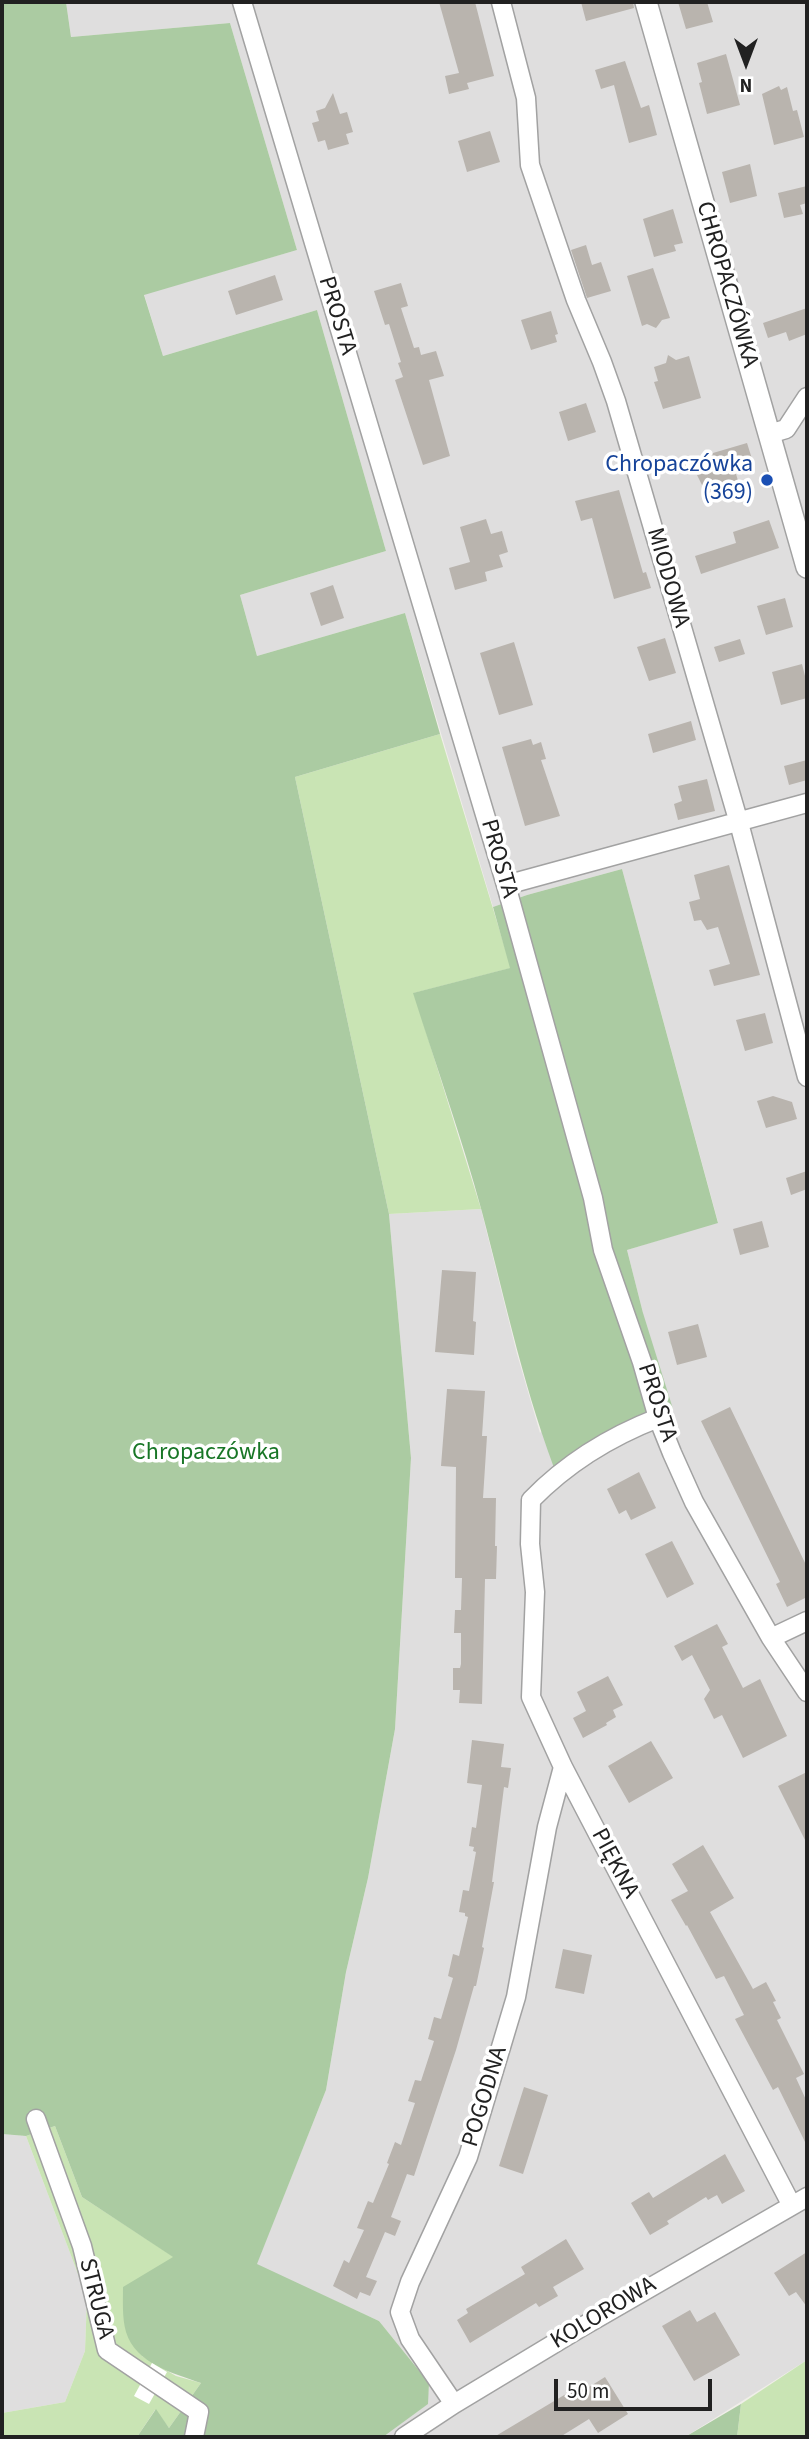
<!DOCTYPE html>
<meta charset="utf-8">
<style>
body{margin:0}
#map{position:relative;width:809px;height:2439px;overflow:hidden;background:#f0eee9;font-family:"Source Sans 3",sans-serif}
canvas{display:block}
.frame{position:absolute;inset:0;border:4px solid #212121;pointer-events:none}
.north{position:absolute;left:711px;top:28px;width:70px;height:70px;-webkit-text-stroke:5px #fff;paint-order:stroke;rotate:180deg;font-size:19px;font-weight:700;line-height:28px;text-align:center;color:#212121}
.north::after{content:'';display:block;margin:auto;width:24px;height:32px;background:#212121;clip-path:polygon(50% 0,100% 100%,50% 72%,0 100%)}
.scale{position:absolute;left:554px;top:2379px;width:158px;height:32px;box-sizing:border-box;border:4px solid #212121;border-top:0;padding-left:9px;font-size:21px;line-height:24px;white-space:nowrap;color:#212121;-webkit-text-stroke:5px #fff;paint-order:stroke}
</style>
<div id="map">
<canvas width="809" height="2439"></canvas>
<div class="frame"></div>
<div class="north">N</div>
<div class="scale">50 m</div>
</div>
<script>
const context = document.querySelector('canvas').getContext('2d');
context.lineJoin = 'round';
function fillPath(path, color) {
  context.fillStyle = color;
  context.fill(path, 'evenodd');
}
function stroke(path, color, width, dash) {
  context.strokeStyle = color;
  context.lineWidth = width;
  context.lineCap = dash ? 'butt' : 'round';
  context.setLineDash(dash || []);
  context.stroke(path);
}
function label(font, color, halo, rows, align = 'center') {
  context.font = font + ' "Source Sans 3",sans-serif';
  context.lineWidth = 7;
  context.setLineDash([]);
  context.textBaseline = 'middle';
  context.strokeStyle = halo;
  context.fillStyle = color;
  for (const [text, x, y, turn = 0] of rows) {
    context.save();
    context.translate(x, y);
    context.rotate((+turn || 0) * Math.PI / 180);
    context.textAlign = isNaN(turn) ? turn : align;
    if (halo) context.strokeText(text, 0, 0);
    context.fillText(text, 0, 0);
    context.restore();
  }
}
fillPath(new Path2D(`
 M 66,2 L 807,2 L 807,2360 L 685,2437 L 383,2437 L 427,2404 L 429,2383 L 379,2321 L 256,2265 L 326,2090 L 346,1972 L 368,1878 L 395,1729 L 411,1458 L 389,1214 L 481,1209 L 517,1354 L 540,1433 L 643,1313 L 627,1250 L 718,1222 L 622,869 L 527,895 L 493,907 L 405,613 L 257,656 L 240,595 L 386,551 L 317,310 L 163,356 L 144,294 L 297,250 L 230,23 L 71,37 Z
 M 2,2134 L 26,2136 L 87,2298 L 85,2351 L 65,2402 L 2,2413 Z`), '#dfdede');
fillPath(new Path2D(`
 M 440,734 L 511,968 L 414,993 L 481,1209 L 389,1214 L 295,777 Z
 M 55,2126 L 82,2197 L 174,2257 L 142,2356 L 176,2376 L 201,2383 L 169,2428 L 155,2410 L 137,2437 L 2,2437 L 2,2413 L 65,2402 L 85,2351 L 87,2298 L 26,2136 Z
 M 807,2360 L 807,2437 L 737,2437 L 741,2404 Z`), '#c9e4b4');
fillPath(new Path2D(`
 M 2,2 L 66,2 L 71,37 L 230,23 L 297,250 L 144,295 L 163,356 L 317,310 L 386,551 L 240,595 L 257,656 L 405,613 L 440,734 L 295,777 L 389,1214 L 411,1458 L 395,1729 L 368,1878 L 346,1972 L 326,2090 L 257,2264 L 379,2321 L 429,2383 L 428,2404 L 383,2437 L 137,2437 L 156,2409 L 169,2428 L 201,2383 C 173,2373 136,2364 126,2332 C 122,2318 123,2301 123,2287 L 173,2257 L 82,2197 L 55,2126 L 26,2136 L 2,2134 Z
 M 622,869 L 718,1223 L 627,1250 L 643,1313 L 673,1409 L 612,1447 L 560,1483 C 525,1395 506,1303 482,1212 C 462,1138 436,1066 413,993 L 510,968 L 493,907 L 527,895 Z
 M 741,2404 L 737,2437 L 685,2437 Z`), '#abcba2');
fillPath(new Path2D(`
 M 152,2363 L 167,2372 L 149,2404 L 134,2396 Z`), '#fff');
fillPath(new Path2D(`
 M 439,2 L 475,2 L 494,76 L 467,83 L 469,89 L 449,94 L 445,76 L 459,73 Z
 M 581,2 L 633,2 L 634,8 L 586,21 Z
 M 678,2 L 707,2 L 713,22 L 686,29 Z
 M 726,54 L 740,105 L 707,114 L 699,83 L 702,82 L 697,63 Z
 M 625,61 L 641,108 L 649,105 L 657,135 L 629,143 L 614,85 L 601,89 L 595,70 Z
 M 779,86 L 781,90 L 787,87 L 793,111 L 797,110 L 804,137 L 774,145 L 762,94 Z
 M 333,93 L 340,114 L 347,112 L 353,132 L 346,134 L 349,144 L 328,150 L 325,140 L 318,142 L 312,123 L 319,121 L 316,111 L 325,108 Z
 M 490,131 L 500,162 L 467,172 L 458,141 Z
 M 750,164 L 757,196 L 730,203 L 722,172 Z
 M 807,186 L 807,203 L 800,205 L 803,214 L 784,218 L 778,193 Z
 M 673,209 L 683,243 L 674,245 L 676,251 L 654,257 L 643,219 Z
 M 586,245 L 592,265 L 601,262 L 611,291 L 587,298 L 571,250 Z
 M 653,268 L 670,318 L 662,320 L 656,328 L 647,324 L 642,326 L 627,276 Z
 M 275,275 L 283,300 L 236,315 L 228,291 Z
 M 401,283 L 408,306 L 401,308 L 414,348 L 419,347 L 421,355 L 436,351 L 444,376 L 429,380 L 450,456 L 423,465 L 395,380 L 403,377 L 398,363 L 401,362 L 389,324 L 385,325 L 374,291 Z
 M 807,308 L 807,334 L 789,341 L 786,332 L 768,338 L 763,323 Z
 M 551,311 L 558,334 L 555,335 L 557,342 L 531,350 L 521,320 Z
 M 668,355 L 676,360 L 689,356 L 701,398 L 663,409 L 654,382 L 658,381 L 654,367 L 666,363 Z
 M 586,403 L 596,432 L 568,441 L 559,412 Z
 M 747,443 L 753,462 L 734,467 L 741,491 L 710,501 L 697,475 L 700,474 L 696,458 Z
 M 619,490 L 643,573 L 646,572 L 651,588 L 614,599 L 592,518 L 581,521 L 575,501 Z
 M 486,519 L 491,534 L 502,531 L 508,552 L 499,555 L 503,567 L 485,572 L 487,581 L 455,590 L 449,568 L 470,562 L 460,527 Z
 M 769,520 L 779,548 L 701,574 L 695,556 L 736,543 L 733,532 Z
 M 333,585 L 344,618 L 321,626 L 310,593 Z
 M 785,598 L 793,627 L 766,635 L 757,606 Z
 M 665,638 L 676,673 L 649,681 L 637,647 Z
 M 740,639 L 745,654 L 719,662 L 714,647 Z
 M 514,642 L 533,705 L 499,715 L 480,653 Z
 M 802,664 L 807,684 L 807,698 L 781,705 L 772,672 Z
 M 691,721 L 696,740 L 653,753 L 648,734 Z
 M 531,739 L 533,745 L 541,742 L 546,759 L 541,760 L 560,816 L 525,826 L 502,747 Z
 M 807,760 L 807,780 L 789,785 L 784,766 Z
 M 707,779 L 715,811 L 678,820 L 674,804 L 682,801 L 678,786 Z
 M 729,865 L 760,975 L 714,986 L 709,970 L 730,964 L 718,927 L 707,930 L 701,920 L 694,921 L 689,902 L 700,899 L 694,875 Z
 M 765,1013 L 773,1043 L 745,1051 L 736,1020 Z
 M 773,1096 L 792,1102 L 797,1119 L 766,1128 L 757,1101 Z
 M 807,1171 L 807,1189 L 791,1195 L 786,1178 Z
 M 762,1221 L 769,1247 L 740,1255 L 733,1229 Z
 M 442,1270 L 476,1272 L 473,1321 L 476,1322 L 474,1355 L 435,1352 Z
 M 698,1324 L 707,1357 L 677,1365 L 668,1332 Z
 M 447,1389 L 485,1391 L 482,1436 L 487,1436 L 483,1498 L 496,1498 L 495,1546 L 497,1546 L 496,1579 L 485,1579 L 482,1704 L 459,1703 L 460,1690 L 453,1690 L 453,1668 L 460,1668 L 461,1664 L 461,1633 L 454,1633 L 455,1610 L 461,1610 L 462,1578 L 455,1578 L 456,1467 L 441,1466 Z
 M 730,1407 L 807,1567 L 807,1597 L 787,1607 L 776,1584 L 780,1582 L 701,1421 Z
 M 639,1472 L 656,1508 L 631,1520 L 626,1510 L 619,1514 L 607,1489 Z
 M 672,1541 L 694,1584 L 667,1598 L 645,1554 Z
 M 717,1624 L 728,1644 L 722,1647 L 743,1688 L 760,1679 L 787,1736 L 743,1758 L 722,1715 L 714,1719 L 704,1699 L 710,1690 L 692,1655 L 682,1661 L 674,1646 Z
 M 608,1676 L 623,1705 L 613,1710 L 616,1717 L 606,1723 L 607,1725 L 583,1738 L 573,1718 L 586,1711 L 577,1692 Z
 M 472,1740 L 504,1744 L 501,1767 L 511,1768 L 508,1788 L 504,1787 L 492,1882 L 494,1882 L 482,1947 L 484,1948 L 476,1986 L 474,1986 L 456,2050 L 414,2176 L 407,2174 L 391,2217 L 401,2221 L 395,2236 L 385,2232 L 366,2277 L 377,2281 L 370,2296 L 360,2292 L 357,2299 L 333,2286 L 344,2260 L 349,2263 L 364,2230 L 357,2228 L 368,2201 L 373,2203 L 389,2164 L 387,2163 L 395,2142 L 401,2145 L 415,2103 L 408,2101 L 415,2080 L 421,2081 L 434,2041 L 428,2039 L 434,2017 L 441,2019 L 453,1978 L 448,1976 L 453,1954 L 459,1956 L 468,1917 L 465,1916 L 465,1913 L 459,1912 L 463,1890 L 469,1891 L 476,1852 L 473,1851 L 474,1847 L 469,1846 L 472,1827 L 476,1828 L 482,1785 L 467,1783 Z
 M 651,1741 L 673,1778 L 629,1803 L 608,1766 Z
 M 807,1772 L 807,1844 L 778,1786 Z
 M 703,1845 L 734,1898 L 710,1912 L 753,1989 L 766,1982 L 776,2001 L 773,2002 L 781,2018 L 777,2020 L 804,2074 L 796,2078 L 807,2102 L 807,2146 L 778,2087 L 773,2090 L 735,2019 L 744,2015 L 724,1976 L 716,1979 L 687,1925 L 686,1926 L 671,1900 L 688,1891 L 672,1864 Z
 M 563,1949 L 592,1955 L 584,1994 L 555,1988 Z
 M 524,2087 L 548,2095 L 523,2174 L 499,2166 Z
 M 725,2154 L 745,2191 L 722,2204 L 717,2195 L 708,2200 L 706,2197 L 667,2221 L 669,2224 L 650,2235 L 631,2203 L 649,2192 L 653,2198 Z
 M 566,2239 L 584,2269 L 553,2287 L 558,2296 L 539,2307 L 536,2303 L 470,2343 L 457,2320 L 468,2313 L 466,2309 L 525,2274 L 521,2267 Z
 M 807,2252 L 807,2307 L 796,2292 L 789,2296 L 774,2273 Z
 M 690,2310 L 697,2322 L 715,2312 L 740,2355 L 694,2381 L 662,2326 Z
 M 605,2377 L 628,2414 L 598,2433 L 589,2419 L 560,2437 L 494,2437 L 586,2382 L 589,2387 Z`), '#b9b4ae');
const minor = new Path2D(`
 M 242,2 L 506,885 L 593,1198 L 603,1250 L 642,1362 L 658,1418 L 672,1453 L 694,1502 L 771,1638 L 807,1692
 M 501,2 L 526,98 L 530,165 L 576,300 L 602,362 L 616,401 L 739,823 L 807,1077
 M 769,434 L 786,429 L 807,397
 M 506,885 L 807,803
 M 658,1418 C 609,1437 567,1463 531,1500 L 530,1544 L 535,1592 L 531,1697 L 563,1767 L 791,2204
 M 771,1638 L 807,1621
 M 36,2119 L 82,2246 L 107,2350 L 199,2412 L 194,2437
 M 454,2404 L 410,2339 L 400,2312 L 410,2282 L 468,2157 L 516,1997 L 547,1827 L 563,1767
 M 404,2437 L 454,2404 L 580,2328 L 807,2197`);
const tertiary = new Path2D(`
 M 646,2 L 807,567`);
stroke(minor, '#a2a2a2', 21);
stroke(tertiary, '#a2a2a2', 24);
stroke(minor, '#fff', 18);
stroke(tertiary, '#fff', 21);
for (const [x, y, r, color] of [
 [767,480,7,"#1a4fb4"]
]) {
  const dot = new Path2D();
  dot.arc(x, y, r, 0, 2 * Math.PI);
  context.fillStyle = color;
  context.fill(dot);
  stroke(dot, '#fff', 2.5);
}
label('24px', '#212121', '#fff', [
 ["CHROPACZÓWKA",726,285,74],
 ["PROSTA",336,316,73],
 ["MIODOWA",667,578,74],
 ["PROSTA",498,859,74],
 ["PROSTA",656,1403,72],
 ["PIĘKNA",614,1864,62],
 ["POGODNA",486,2097,-73],
 ["STRUGA",95,2299,76],
 ["KOLOROWA",604,2314,-31]
]);
label('24px', '#164399', '#fff', [
 ["Chropaczówka",753,466],
 ["(369)",753,494]
], 'right');
label('24px', '#187626', '#fff', [
 ["Chropaczówka",206,1454]
]);
</script>
